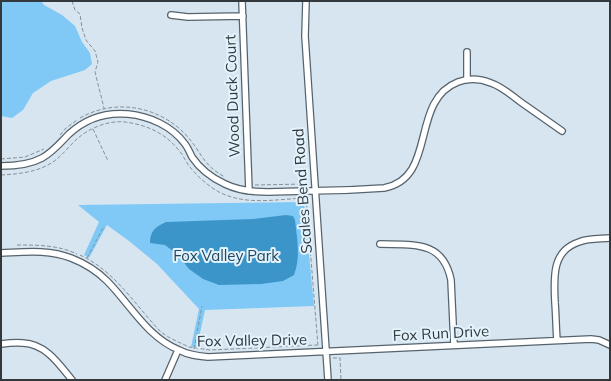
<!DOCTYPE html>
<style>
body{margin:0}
#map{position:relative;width:611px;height:381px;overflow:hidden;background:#d6e5f0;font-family:Mulish,sans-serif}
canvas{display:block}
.frame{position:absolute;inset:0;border:2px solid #32383c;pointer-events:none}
</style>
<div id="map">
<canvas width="611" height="381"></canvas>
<div class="frame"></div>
</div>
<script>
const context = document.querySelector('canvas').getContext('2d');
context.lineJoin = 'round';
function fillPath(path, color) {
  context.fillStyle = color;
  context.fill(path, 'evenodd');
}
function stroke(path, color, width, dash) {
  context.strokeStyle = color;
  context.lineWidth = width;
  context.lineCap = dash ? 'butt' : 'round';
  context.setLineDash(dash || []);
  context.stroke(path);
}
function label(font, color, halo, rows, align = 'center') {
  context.font = font + ' Mulish,sans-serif';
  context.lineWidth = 4;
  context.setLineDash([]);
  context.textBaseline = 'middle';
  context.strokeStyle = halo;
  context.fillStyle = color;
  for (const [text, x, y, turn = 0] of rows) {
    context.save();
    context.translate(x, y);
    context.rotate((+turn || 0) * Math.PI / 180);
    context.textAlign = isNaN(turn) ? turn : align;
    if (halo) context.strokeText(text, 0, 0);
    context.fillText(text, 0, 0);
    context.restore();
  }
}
fillPath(new Path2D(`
 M 1,1 L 41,1 L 44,5 L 62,15 L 75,26 L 82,42 L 90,53 L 92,64 L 85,70 L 51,81 L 33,93 L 23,110 L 12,118 L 1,116 Z
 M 304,202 L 314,306 L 205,310 L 197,347 L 191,347 L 199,309 L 157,264 L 129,241 L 107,225 L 89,258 L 84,255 L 99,222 L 78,205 Z`), '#80c9f7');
fillPath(new Path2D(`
 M 286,215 L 293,216 L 295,220 C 297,239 301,257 294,275 L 283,281 L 261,284 L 219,285 L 203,279 L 189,269 L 178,255 L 165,245 L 150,243 C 150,230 156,227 166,222 L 253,219 Z`), '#3c95c9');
const minor = new Path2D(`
 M 242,1 L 249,191
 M 306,1 L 305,36 L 328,380
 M 171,15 L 188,17 L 243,16
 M 467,52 L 467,80
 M 1,166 C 15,166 29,165 42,158 C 53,152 60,143 69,134 C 85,119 106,112 128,114 C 149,116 172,126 185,144 C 188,148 190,153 192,157 C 200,169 212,178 225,184 C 250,196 279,191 305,191 C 332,191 358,190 384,188 C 438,178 409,101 458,82 C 469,78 481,79 491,83 C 503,87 512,96 522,103 C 535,112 549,122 562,131
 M 380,244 C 413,245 443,240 451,280 L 454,345
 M 1,253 C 24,252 49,249 71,258 C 84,263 97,271 107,281 C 130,304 147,337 179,350 C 188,355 198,356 208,357 L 591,339 L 599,340 L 610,345
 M 557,340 C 556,328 556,315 555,303 C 554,279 551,251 579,242 C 589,238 600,239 610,238
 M 1,344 C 8,343 16,342 23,343 C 46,344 59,364 72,380
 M 165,380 L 178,350`);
stroke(minor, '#56636c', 8);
stroke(new Path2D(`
 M 72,1 L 75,10 L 80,14 L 82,28 L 86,40 L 95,51 L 98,62 L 95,72 L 104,108
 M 80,118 C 115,98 159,106 186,135 C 202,152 202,165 225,177
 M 93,129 L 108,161
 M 60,135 L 66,128 L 77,120
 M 1,159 L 25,157 L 44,149
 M 1,175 C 19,174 38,172 53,162 C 63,155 69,146 77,139 C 89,128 109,120 125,122 C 148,125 167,134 181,153 C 184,157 186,162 189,166 C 197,176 208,186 219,192 C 246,206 277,199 306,198
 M 255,185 L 305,184
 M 306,198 L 318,346
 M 17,245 C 38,245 58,245 77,254
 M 80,255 C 115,271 135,305 161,332 L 170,338 L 189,347 L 210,350 L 317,345
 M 87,258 L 104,226
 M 194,349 L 202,306
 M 333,358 L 340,358 L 341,380`), '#869198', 1, [4, 2]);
stroke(minor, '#fff', 5.5);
label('15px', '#32383c', '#e3f3fd', [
 ["Wood Duck Court",233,96,-92],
 ["Scales Bend Road",303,191,-94],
 ["Fox Run Drive",441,334,-3],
 ["Fox Valley Drive",252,341,-1]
]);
label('15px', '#22475e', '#e3f3fd', [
 ["Fox Valley Park",226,256]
]);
</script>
